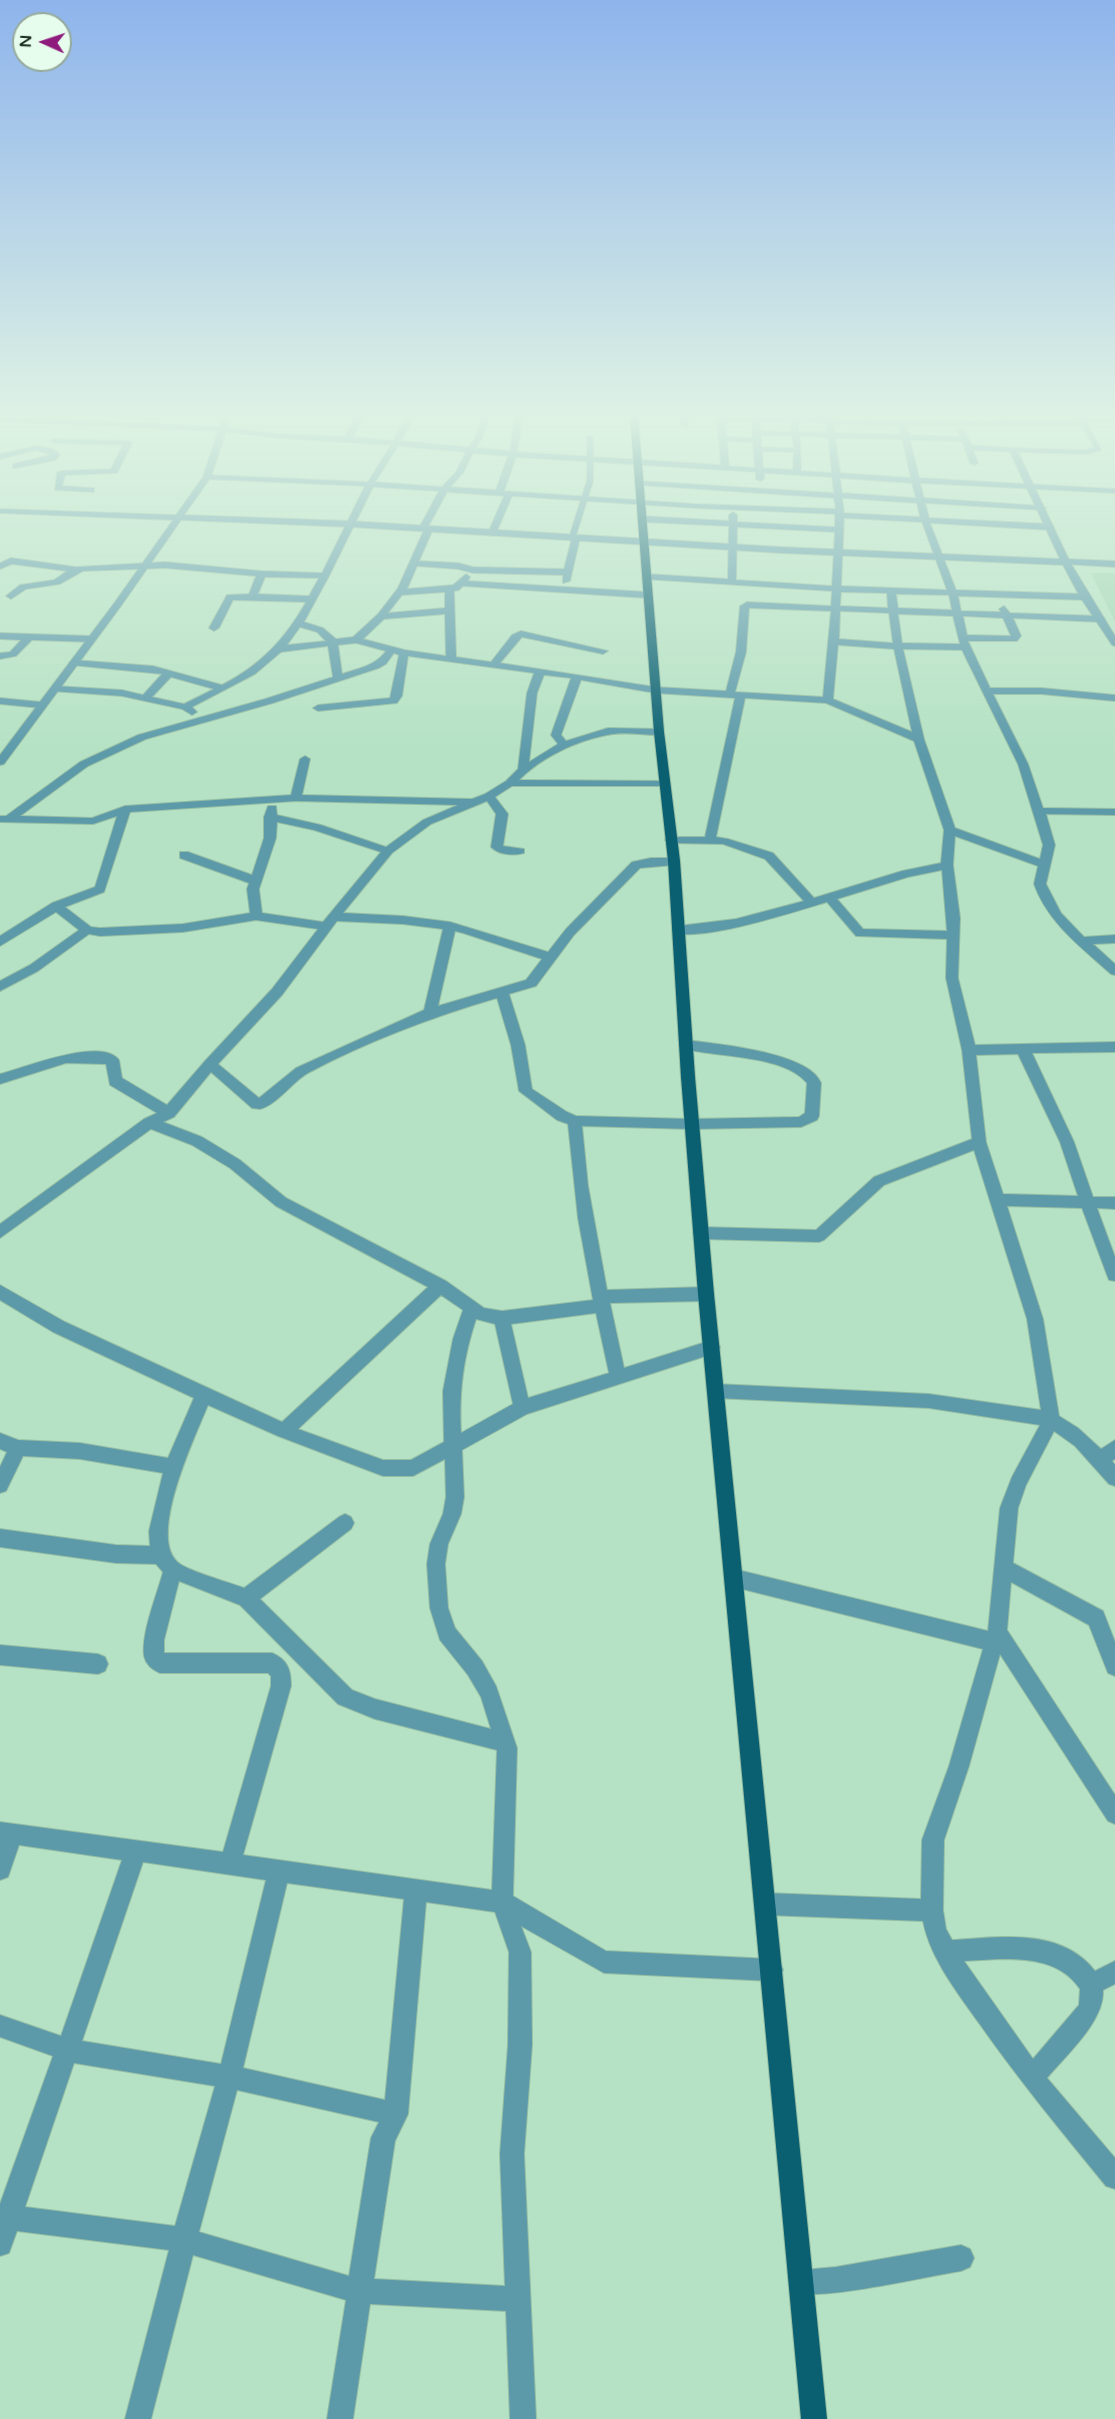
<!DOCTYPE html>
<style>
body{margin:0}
#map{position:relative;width:1115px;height:2419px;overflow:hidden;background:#b5e2c4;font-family:"Varela Round",sans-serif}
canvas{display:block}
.north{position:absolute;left:12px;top:12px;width:60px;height:60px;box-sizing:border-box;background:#e6fded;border:2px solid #95aa9c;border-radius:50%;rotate:273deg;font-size:16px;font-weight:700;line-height:24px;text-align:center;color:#1c2d22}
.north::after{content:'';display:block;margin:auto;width:21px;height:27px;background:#8f1c7d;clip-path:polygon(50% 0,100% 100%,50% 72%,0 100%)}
</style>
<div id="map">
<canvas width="1115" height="2419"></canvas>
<div class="north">N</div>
</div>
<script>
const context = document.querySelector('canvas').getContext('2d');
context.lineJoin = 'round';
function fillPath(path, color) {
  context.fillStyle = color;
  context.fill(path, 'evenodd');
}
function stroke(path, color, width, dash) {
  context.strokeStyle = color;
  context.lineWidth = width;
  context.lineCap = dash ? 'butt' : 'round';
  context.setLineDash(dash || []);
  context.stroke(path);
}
fillPath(new Path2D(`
 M 1091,573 L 1115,573 L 1115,622 Z`), '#a2d7b4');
const service = new Path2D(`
 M 471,450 L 479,437 L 485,416
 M 572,538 L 590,481 L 590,439`);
const minor = new Path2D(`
 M 356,416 L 364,416 L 353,437 L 393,441 L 407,416 L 415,416 L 401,441 L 510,451 L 515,416 L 523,416 L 517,452 L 721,465 L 717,419 L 721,417 L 833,416 L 834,420 L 993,422 L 997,420 L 1079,421 L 1082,418 L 1115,418 L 1115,422 L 1086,422 L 1083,425 L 906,425 L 909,435 L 960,437 L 957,430 L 961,428 L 965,430 L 971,445 L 1013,448 L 1017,450 L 1013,452 L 973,450 L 978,463 L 974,465 L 970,463 L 962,441 L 910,440 L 919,478 L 1115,489 L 1115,493 L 920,483 L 924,498 L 1042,506 L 1046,508 L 1042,510 L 925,503 L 929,518 L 1050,524 L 1054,527 L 1050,530 L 930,523 L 956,590 L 1085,594 L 1090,597 L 1085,600 L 958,596 L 961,611 L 1001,612 L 999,609 L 1004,606 L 1010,613 L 1100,616 L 1105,619 L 1100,622 L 1013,618 L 1021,636 L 1017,641 L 968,641 L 990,688 L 1041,688 L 1115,695 L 1115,701 L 1041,694 L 993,694 L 1028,764 L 1043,808 L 1115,809 L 1115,815 L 1046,814 L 1055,845 L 1046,884 L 1061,913 L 1084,937 L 1115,935 L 1115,943 L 1093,944 L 1115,964 L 1115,975 L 1111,974 C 1081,947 1048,923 1034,884 L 1038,866 L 955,836 L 953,865 L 960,918 L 958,978 L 975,1045 L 1115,1042 L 1115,1052 L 1032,1053 L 1074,1142 L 1093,1197 L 1115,1197 L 1115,1209 L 1097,1208 L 1115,1257 L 1115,1281 L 1109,1280 L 1107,1275 L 1082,1208 L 1007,1206 L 1043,1319 L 1059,1416 L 1078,1428 L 1101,1449 L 1115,1440 L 1115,1459 L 1112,1461 L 1115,1465 L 1115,1486 L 1109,1484 L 1075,1446 L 1054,1431 L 1026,1485 L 1018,1508 L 1013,1563 L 1103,1611 L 1115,1642 L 1115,1676 L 1108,1673 L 1089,1625 L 1011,1582 L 1007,1630 L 1115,1795 L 1115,1824 L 1108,1821 L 1000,1654 L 969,1766 L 944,1840 L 943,1910 L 946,1929 L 952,1940 C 999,1937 1061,1927 1095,1971 L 1115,1961 L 1115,1984 L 1103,1990 C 1105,2021 1066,2055 1047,2078 L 1115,2158 L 1115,2189 L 1106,2186 C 1062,2132 1019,2080 979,2023 C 957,1992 930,1958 923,1921 L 766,1915 L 758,1912 L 755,1904 L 758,1896 L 766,1893 L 921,1899 L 922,1840 L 949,1766 L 983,1649 L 734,1587 L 727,1584 L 725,1578 L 727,1572 L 734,1569 L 988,1631 L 1000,1508 L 1012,1477 L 1040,1425 L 929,1408 L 716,1398 L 710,1396 L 708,1391 L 710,1386 L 716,1384 L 929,1394 L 1041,1410 L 1027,1319 L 974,1150 L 884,1185 L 824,1240 L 819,1242 L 701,1239 L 696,1237 L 693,1233 L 696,1229 L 701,1227 L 816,1230 L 874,1177 L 972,1139 L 962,1050 L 946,978 L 947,939 L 856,936 L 827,902 C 794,912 705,941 674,933 L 672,930 L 674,927 L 678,926 L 736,919 L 804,901 L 765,859 L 723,844 L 671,843 L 665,840 L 671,837 L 705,837 L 735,698 L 655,693 L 581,680 L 561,735 L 566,741 L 608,728 L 659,729 L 664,732 L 659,735 C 643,735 623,731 607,735 C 576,741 542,757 519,780 L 665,781 L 670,784 L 669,786 L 512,786 L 495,797 L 508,814 L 503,846 L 524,849 L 524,853 C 513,856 499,855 491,847 L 496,814 L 487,801 L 431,824 L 392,853 L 343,913 L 403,916 L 450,922 L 548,952 L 566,929 L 632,862 L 651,858 L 678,858 L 678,864 L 674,865 L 640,868 L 574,935 L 536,986 L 509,994 L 525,1045 L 532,1089 L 567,1112 L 576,1116 L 691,1119 L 799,1117 L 805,1113 L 807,1083 C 783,1054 716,1058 681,1048 L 679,1045 L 686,1040 C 716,1044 809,1052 821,1083 L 819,1116 L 817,1120 L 801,1127 L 691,1129 L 582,1126 L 588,1186 L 607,1290 L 706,1287 L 712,1289 L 714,1294 L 712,1299 L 706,1301 L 610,1303 L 624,1368 L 712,1340 L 718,1342 L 720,1347 L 718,1352 L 712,1354 L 527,1414 L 462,1450 L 464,1497 L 461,1514 L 448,1544 L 445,1564 L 448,1608 L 455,1628 L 482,1661 L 496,1686 L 517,1748 L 513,1896 L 606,1951 L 772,1959 L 780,1962 L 783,1970 L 780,1978 L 772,1981 L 604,1973 L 521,1926 L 531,1952 L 532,2045 L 524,2154 L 536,2419 L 510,2419 L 506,2311 L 370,2304 L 353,2419 L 327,2419 L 346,2300 L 193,2255 L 151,2419 L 125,2419 L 169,2250 L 17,2231 L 9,2253 L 0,2256 L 0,2204 L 53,2056 L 0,2037 L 0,2015 L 61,2036 L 122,1860 L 19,1845 L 8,1877 L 0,1880 L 0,1822 L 223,1852 L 271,1686 L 271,1676 L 268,1673 L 160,1673 C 153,1670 146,1665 144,1656 C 141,1633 157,1595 163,1572 L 156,1564 L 116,1563 L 0,1547 L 0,1529 L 116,1545 L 150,1546 L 149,1531 L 163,1473 L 80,1459 L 23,1456 L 6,1491 L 0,1493 L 0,1467 L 7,1452 L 0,1449 L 0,1433 L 18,1440 L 80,1443 L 168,1458 L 194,1398 L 53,1332 L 0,1300 L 0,1285 L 65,1322 L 282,1422 L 428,1287 L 276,1206 L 230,1168 L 192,1145 L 151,1129 L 0,1238 L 0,1224 L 144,1119 L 157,1113 L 110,1085 L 106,1064 L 66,1063 L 0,1084 L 0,1074 C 24,1068 101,1036 119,1060 L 122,1078 L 167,1105 L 205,1061 L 272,989 L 318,929 L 256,920 L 183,932 L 100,936 L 89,934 L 38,971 L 0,991 L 0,981 L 30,965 L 79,930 L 56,912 L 0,946 L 0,936 L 52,903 L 95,887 L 117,816 L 93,824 L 0,822 L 0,816 L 6,816 L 80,762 L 138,735 L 265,699 L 333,677 L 328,646 L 281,652 L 255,674 L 192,707 L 197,712 L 192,715 L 182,709 L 122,696 L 51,691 L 50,689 L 55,686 L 122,690 L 143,695 L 162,674 L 71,665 L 69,663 L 74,660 L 153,666 L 222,685 C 261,665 286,638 306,602 L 233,600 L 219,628 L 214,631 L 209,628 L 227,595 L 249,594 L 256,576 L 165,568 L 83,571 L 60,584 L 26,589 L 11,599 L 6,596 L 20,585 L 54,580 L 67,571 L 12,564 L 0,569 L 0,563 L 11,558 L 76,567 L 165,562 L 261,571 L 322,573 L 365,486 L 207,479 L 203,477 L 207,475 L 368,482 L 391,445 L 279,438 L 219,431 L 0,421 L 0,417 L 219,427 L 279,434 L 345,437 ZM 725,421 L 826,422 L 827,433 L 799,432 L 798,425 L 794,423 L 790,425 L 791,432 L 760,431 L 760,425 L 756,423 L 752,425 L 753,438 L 726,437 ZM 834,424 L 899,425 L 901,435 L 835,433 ZM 761,435 L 792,436 L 794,448 L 761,447 ZM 800,436 L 828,437 L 832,473 L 801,471 ZM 835,438 L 902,439 L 911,478 L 840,473 ZM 727,441 L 753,442 L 755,468 L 729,466 ZM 398,446 L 466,452 L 456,472 L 442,487 L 375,482 ZM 762,451 L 794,452 L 793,470 L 763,468 ZM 473,453 L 508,456 L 496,490 L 450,487 L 463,473 ZM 516,457 L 756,472 L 756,479 L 760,481 L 764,479 L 764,473 L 832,477 L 834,493 L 639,481 L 635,483 L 639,485 L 834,498 L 836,509 L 695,504 L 504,491 ZM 840,478 L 912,483 L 916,498 L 842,493 ZM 373,487 L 439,491 L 419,528 L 424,530 L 398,588 L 378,614 L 353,637 L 336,639 L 323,628 L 304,622 L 329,576 ZM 447,492 L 504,496 L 488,533 L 492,536 L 496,533 L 512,496 L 695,508 L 835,514 L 835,527 L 737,522 L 737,515 L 733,512 L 729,515 L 729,521 L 642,516 L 638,519 L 642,522 L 729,526 L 728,579 L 647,574 L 644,575 L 644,579 L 832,591 L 831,606 L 747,602 L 740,606 L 736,652 L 726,691 L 655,687 L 500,663 L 522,637 L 603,654 L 608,651 L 521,631 L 512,635 L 491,662 L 456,657 L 454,591 L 459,590 L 463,586 L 647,598 L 652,595 L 647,592 L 468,581 L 470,577 L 466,574 L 453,585 L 407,589 L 417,566 L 458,569 L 473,573 L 563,575 L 563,583 L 570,581 L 580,538 L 576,535 L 572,538 L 564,569 L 473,567 L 458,563 L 419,561 L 433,529 L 428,527 ZM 842,498 L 917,503 L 920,517 L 844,513 ZM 844,518 L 922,522 L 947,590 L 841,586 ZM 737,527 L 835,532 L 832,586 L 736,580 ZM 265,577 L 319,578 L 309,596 L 258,594 ZM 445,592 L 445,608 L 388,613 L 402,595 ZM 841,592 L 887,593 L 888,608 L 840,606 ZM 896,594 L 949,595 L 952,610 L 898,608 ZM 749,608 L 831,611 L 823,697 L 735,692 L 746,652 ZM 840,611 L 889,613 L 893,643 L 839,639 ZM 445,614 L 446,656 L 405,650 L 363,639 L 384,619 ZM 898,614 L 953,616 L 960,644 L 902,643 ZM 963,616 L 1003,618 L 1011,636 L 967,635 ZM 300,627 L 317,632 L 326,641 L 287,645 ZM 356,643 L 386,651 C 375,666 359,668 342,674 L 338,645 ZM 838,645 L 894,649 L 912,732 L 833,699 ZM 903,649 L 962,650 L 1018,764 L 1043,845 L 1040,859 L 955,828 L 924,739 ZM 394,653 L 399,655 L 390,698 L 318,705 L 313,708 L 318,711 L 397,703 L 402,696 L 408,656 L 534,673 L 527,693 L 518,769 L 506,781 L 485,794 L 472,799 L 302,795 L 310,759 L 305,756 L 300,759 L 291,795 L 125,806 L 92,818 L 20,816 L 88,766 L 146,739 L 273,703 L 379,668 L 386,664 ZM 544,675 L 571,678 L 551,735 L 558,744 L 529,762 L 537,693 ZM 171,677 L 214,689 L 184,704 L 152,697 ZM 745,698 L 826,703 L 914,741 L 944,830 L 941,863 L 902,871 L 814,898 L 773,853 L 728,839 L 716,837 ZM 296,801 L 458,805 L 423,820 L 386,847 L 321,825 L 277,815 L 276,806 L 268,806 L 264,817 L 264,838 L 252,875 L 188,852 L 180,852 L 180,858 L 249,883 L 247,889 L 250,913 L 183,924 L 100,928 L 91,927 L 65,907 L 104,892 L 130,812 ZM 277,822 L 314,830 L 381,852 L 323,922 L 262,913 L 259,889 L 276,838 ZM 942,870 L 947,931 L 863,929 L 837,899 L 908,877 ZM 337,921 L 403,924 L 443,929 L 424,1010 L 296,1068 L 259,1098 L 218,1064 L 282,995 ZM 455,931 L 463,933 L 542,959 L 526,980 L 438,1006 ZM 497,998 L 511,1045 L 519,1091 L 557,1120 L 568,1124 L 578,1218 L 593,1300 L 502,1311 L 484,1308 L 446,1281 L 286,1198 L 240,1160 L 202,1137 L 163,1122 L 174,1117 L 211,1072 L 252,1108 L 260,1109 C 278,1104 291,1083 308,1073 C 368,1041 432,1017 497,998 ZM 1018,1054 L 1060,1142 L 1078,1196 L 1003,1194 L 986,1142 L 976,1055 ZM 441,1295 L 463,1310 L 453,1339 L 443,1391 L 444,1442 L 411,1460 L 383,1460 L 298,1429 ZM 596,1313 L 609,1373 L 528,1398 L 511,1324 ZM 476,1319 L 495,1324 L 513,1404 L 461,1433 C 459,1391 463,1359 476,1319 ZM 208,1405 L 278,1436 L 383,1476 L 413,1476 L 445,1459 L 446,1497 L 443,1514 L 430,1544 L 427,1564 L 430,1608 L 440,1640 L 468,1675 L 481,1697 L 491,1729 L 375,1699 L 352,1690 L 260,1599 L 351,1529 L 354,1523 L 351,1517 L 345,1514 L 339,1517 L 244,1588 C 228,1582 192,1572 180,1564 C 145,1540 196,1435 208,1405 ZM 179,1581 L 240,1605 L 338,1704 L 375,1719 L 497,1750 L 492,1890 L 243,1855 L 291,1686 C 291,1670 288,1660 272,1653 L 164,1653 L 164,1640 ZM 143,1862 L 266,1880 L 221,2064 L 82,2041 ZM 287,1883 L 404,1899 L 385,2100 L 243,2068 ZM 426,1902 L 495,1912 L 509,1952 L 508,2045 L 500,2154 L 505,2286 L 374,2279 L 395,2141 L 408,2114 ZM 999,1959 C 1030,1959 1061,1961 1080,1989 L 1079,2005 L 1033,2059 L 964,1961 ZM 74,2063 L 215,2086 L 175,2226 L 25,2207 ZM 237,2090 L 379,2122 L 371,2138 L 349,2276 L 199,2232 Z
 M 680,416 L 688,416 L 688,428 L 681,426 Z
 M 52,439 L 128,441 L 132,443 L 117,473 L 65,475 L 62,486 L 94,488 L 94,492 L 91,492 L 55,490 L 57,473 L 61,471 L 111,469 L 123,445 L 55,443 L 51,441 Z
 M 36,446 L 53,449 L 60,455 L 56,460 L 16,468 L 13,468 L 13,464 L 51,455 L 36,450 L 0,459 L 0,454 Z
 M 1066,559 L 1115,561 L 1115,567 L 1063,564 L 1063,560 Z
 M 0,633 L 91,636 L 96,639 L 91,642 L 32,640 L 16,656 L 0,659 L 0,653 L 10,652 L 21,640 L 0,639 Z
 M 0,698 L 41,702 L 46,705 L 41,708 L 0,704 Z
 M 0,1645 L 98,1654 L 105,1657 L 108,1664 L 105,1671 L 98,1674 L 0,1665 Z
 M 961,2245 L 970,2249 L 974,2258 L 970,2267 L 961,2271 C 928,2276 818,2302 793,2292 L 789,2283 L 793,2274 L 802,2270 L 836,2267 Z`);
const tertiary = new Path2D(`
 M 223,416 L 231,416 L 211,477 L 184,515 L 350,521 L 781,547 L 1060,559 L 1009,450 L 1013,448 L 1086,450 L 1094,447 L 1076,416 L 1084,416 L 1101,450 L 1087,454 L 1018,452 L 1070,562 L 1115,636 L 1115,646 L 1112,645 L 1080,597 L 1063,565 L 781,553 L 350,527 L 181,520 L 121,606 L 4,764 L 0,765 L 0,755 L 115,602 L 173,520 L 0,513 L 0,509 L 176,515 L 203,477 Z`);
const primary = new Path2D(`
 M 630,416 L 638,416 L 664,732 L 680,861 L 695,1077 L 714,1294 L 827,2419 L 801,2419 L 698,1294 L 681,1077 L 668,861 L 654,732 Z`);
stroke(service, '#96bea4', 8);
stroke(minor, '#96bea4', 2);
stroke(tertiary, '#96bea4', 2);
stroke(primary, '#96bea4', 2);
stroke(service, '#5c9aaa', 6);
fillPath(minor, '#5c9aaa');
fillPath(tertiary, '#5c9aaa');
fillPath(primary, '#0a6071');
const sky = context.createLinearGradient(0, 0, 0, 755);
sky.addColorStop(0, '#8eb4ec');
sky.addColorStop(0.55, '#def2e4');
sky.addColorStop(1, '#def2e400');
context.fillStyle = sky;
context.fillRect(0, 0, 1115, 755);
</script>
